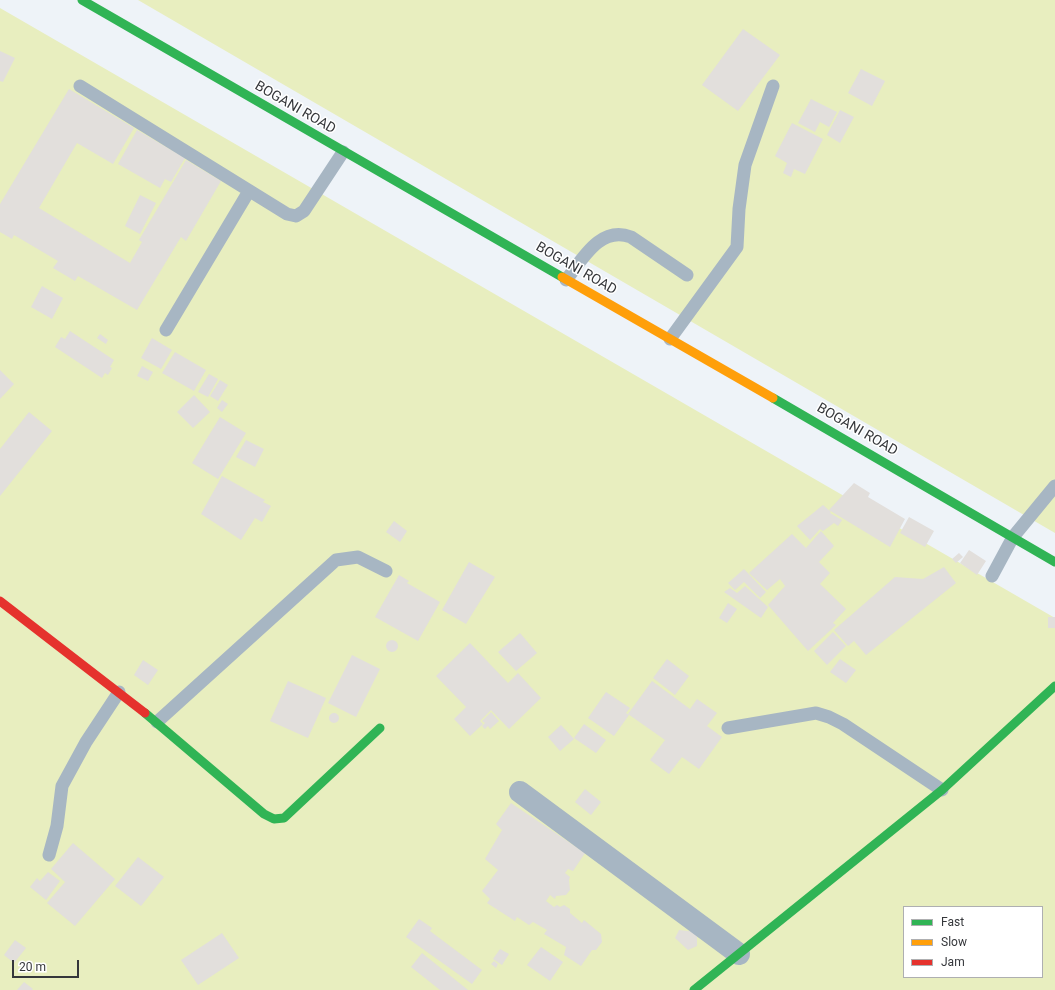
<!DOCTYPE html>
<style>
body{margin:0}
#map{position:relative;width:1055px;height:990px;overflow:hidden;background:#eef3f8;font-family:Roboto,sans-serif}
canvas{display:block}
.legend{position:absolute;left:903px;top:906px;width:140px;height:72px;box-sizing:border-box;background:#fff;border:1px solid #aeafb1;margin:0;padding:5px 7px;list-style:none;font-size:12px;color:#35373b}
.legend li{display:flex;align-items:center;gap:8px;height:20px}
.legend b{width:20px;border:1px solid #aeafb1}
.scale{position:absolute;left:12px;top:960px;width:67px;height:18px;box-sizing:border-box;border:2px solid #35373b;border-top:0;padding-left:5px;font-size:12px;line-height:14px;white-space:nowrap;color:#35373b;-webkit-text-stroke:3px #fff;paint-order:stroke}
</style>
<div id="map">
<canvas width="1055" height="990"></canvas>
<ul class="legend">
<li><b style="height:5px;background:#30b455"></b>Fast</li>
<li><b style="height:5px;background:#ff9f0a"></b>Slow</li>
<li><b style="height:5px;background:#e5322d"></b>Jam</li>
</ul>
<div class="scale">20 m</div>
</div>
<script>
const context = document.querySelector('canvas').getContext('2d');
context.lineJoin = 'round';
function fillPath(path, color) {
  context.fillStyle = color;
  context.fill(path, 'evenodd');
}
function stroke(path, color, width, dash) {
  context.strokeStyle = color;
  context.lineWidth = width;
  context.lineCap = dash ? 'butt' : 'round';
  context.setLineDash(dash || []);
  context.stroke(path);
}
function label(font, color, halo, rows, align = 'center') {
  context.font = font + ' Roboto,sans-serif';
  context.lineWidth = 3;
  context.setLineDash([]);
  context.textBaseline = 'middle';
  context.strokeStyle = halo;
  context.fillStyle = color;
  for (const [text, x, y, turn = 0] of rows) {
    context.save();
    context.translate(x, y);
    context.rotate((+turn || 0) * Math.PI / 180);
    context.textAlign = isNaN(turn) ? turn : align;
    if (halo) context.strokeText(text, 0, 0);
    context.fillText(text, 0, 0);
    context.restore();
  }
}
fillPath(new Path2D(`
 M 138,0 L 1055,0 L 1055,533 Z
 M 0,8 L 1055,618 L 1055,990 L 0,990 ZM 904,907 L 1042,907 L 1042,977 L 904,977 Z`), '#e8eebf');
fillPath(new Path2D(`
 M 743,29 L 780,55 L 738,111 L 702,85 Z
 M 0,51 L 15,58 L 3,82 L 0,81 Z
 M 861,69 L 885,81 L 872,106 L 848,93 Z
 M 69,89 L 134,128 L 113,164 L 77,143 L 39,208 L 130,263 L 142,242 L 139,240 L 186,160 L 221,181 L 186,241 L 181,237 L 137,310 L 78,276 L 75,281 L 53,268 L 58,261 L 14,235 L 12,239 L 0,232 L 0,204 Z
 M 811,99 L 837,112 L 829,127 L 820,122 L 815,132 L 798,123 Z
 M 840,110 L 854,117 L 840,143 L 827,135 Z
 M 792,123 L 823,139 L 805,174 L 794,169 L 791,177 L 783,173 L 787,163 L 775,156 Z
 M 137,130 L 185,158 L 171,182 L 165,179 L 160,188 L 118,164 Z
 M 140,195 L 156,203 L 140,234 L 125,226 Z
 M 42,286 L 63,298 L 52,319 L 31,307 Z
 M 70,331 L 114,360 L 110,367 L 112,368 L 108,375 L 105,373 L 102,378 L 55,347 L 61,337 L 65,339 Z
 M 100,334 L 108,340 L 106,344 L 97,338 Z
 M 152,338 L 172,350 L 161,369 L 141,358 Z
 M 175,352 L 206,370 L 194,391 L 162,373 Z
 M 142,366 L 153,372 L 148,381 L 137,376 Z
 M 0,370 L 14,384 L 0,399 Z
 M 209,374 L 218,379 L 208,397 L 198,392 Z
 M 220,380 L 228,385 L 218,401 L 210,396 Z
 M 194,395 L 210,412 L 193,428 L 177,412 Z
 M 222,400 L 228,404 L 222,412 L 217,408 Z
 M 29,412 L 52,431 L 0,496 L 0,449 Z
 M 220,417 L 246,433 L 218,479 L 192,463 Z
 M 246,440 L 264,449 L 255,467 L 236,457 Z
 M 222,476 L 265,500 L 263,502 L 271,506 L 262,522 L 255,518 L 241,540 L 201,514 Z
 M 854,483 L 870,493 L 868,497 L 905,519 L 890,547 L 829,510 Z
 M 823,505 L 831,512 L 830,513 L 842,520 L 838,526 L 834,523 L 823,531 L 820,529 L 810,540 L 797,526 Z
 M 909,517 L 934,531 L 925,547 L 900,533 Z
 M 394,521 L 407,531 L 400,542 L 386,532 Z
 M 821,531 L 834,546 L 819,562 L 830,573 L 820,584 L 846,609 L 833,623 L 836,625 L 808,651 L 768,605 L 785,586 L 780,579 L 767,590 L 749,573 L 792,534 L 806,548 Z
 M 969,550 L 986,561 L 977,575 L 960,563 Z
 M 959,553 L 963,557 L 956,563 L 952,559 Z
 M 469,562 L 495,577 L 466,624 L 442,610 Z
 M 944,567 L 956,583 L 866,655 L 854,641 L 848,646 L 834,630 L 895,577 L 923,579 Z
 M 744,569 L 766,592 L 760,598 L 744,582 L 735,590 L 728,583 Z
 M 399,575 L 409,581 L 407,583 L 440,602 L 418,641 L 375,617 Z
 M 745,586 L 768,607 L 761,618 L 724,592 L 730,588 L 737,593 Z
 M 728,603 L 737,609 L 727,623 L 719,618 Z
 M 1048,617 L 1055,617 L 1055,628 L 1048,628 Z
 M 833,632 L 846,646 L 827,665 L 814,651 Z
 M 520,633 L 537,653 L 516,671 L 498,652 Z
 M386 646a6 6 0 1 1 12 0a6 6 0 1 1-12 0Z
 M 470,643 L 508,683 L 518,673 L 541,698 L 509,729 L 491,710 L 480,721 L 483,724 L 470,736 L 454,719 L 466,707 L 436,676 Z
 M 352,655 L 380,669 L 356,717 L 328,703 Z
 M 667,659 L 689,676 L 675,695 L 653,678 Z
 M 840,659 L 856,670 L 846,683 L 830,672 Z
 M 143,660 L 158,670 L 148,685 L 134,675 Z
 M 288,681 L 326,698 L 308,738 L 270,721 Z
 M 652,681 L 690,709 L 697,699 L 717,713 L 707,726 L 722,737 L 699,769 L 682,757 L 669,774 L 650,760 L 665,740 L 628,714 Z
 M 606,692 L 630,708 L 626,713 L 629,715 L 614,736 L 588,718 Z
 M 491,712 L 499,721 L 490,729 L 488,726 L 485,729 L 482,726 L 485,723 L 482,721 Z
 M329 718a5 5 0 1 1 10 0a5 5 0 1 1-10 0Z
 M 584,724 L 606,740 L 596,753 L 574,738 Z
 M 561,725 L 574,739 L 560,751 L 548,737 Z
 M 585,789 L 601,802 L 591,815 L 575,802 Z
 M 511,803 L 585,853 L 573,871 L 568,869 L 565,873 L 570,877 L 569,880 L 570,890 L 566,895 L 556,896 L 555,899 L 550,895 L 546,901 L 554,907 L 557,905 L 560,907 L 564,905 L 570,909 L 570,913 L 582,923 L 584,920 L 601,934 L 602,942 L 596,950 L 592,950 L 581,966 L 564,955 L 566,947 L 544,934 L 547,930 L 533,922 L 529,925 L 517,917 L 515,921 L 487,903 L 490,899 L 482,891 L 498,870 L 485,859 L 502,830 L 496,824 Z
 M 73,843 L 115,879 L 75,926 L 47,903 L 65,882 L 51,869 Z
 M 138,857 L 164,877 L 141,906 L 115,886 Z
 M 48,872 L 60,881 L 46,900 L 30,887 L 37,878 L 40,881 Z
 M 419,919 L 432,928 L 430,931 L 482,970 L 472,984 L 406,937 Z
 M 679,930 L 697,932 L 697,946 L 688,950 L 675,938 Z
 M 222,933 L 239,958 L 198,985 L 181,960 Z
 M 15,940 L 26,948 L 14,963 L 4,955 Z
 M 541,947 L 563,962 L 550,981 L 527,965 Z
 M 500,949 L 509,954 L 502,965 L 493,959 Z
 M 422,953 L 468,990 L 440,990 L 411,967 Z
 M 494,961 L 498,964 L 496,968 L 491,964 Z
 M 24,982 L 33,989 L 32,990 L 17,990 Z`), '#e2dfdc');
stroke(new Path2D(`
 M 80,86 L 287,214 L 296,216 L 304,211 L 343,152
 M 566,280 C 582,260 600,225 631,237 L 687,275
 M 166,330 L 249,191
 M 670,339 L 737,247 L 739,209 L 745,165 L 773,86
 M 992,576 L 1013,537 L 1055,486
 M 157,722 L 336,560 L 358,557 L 386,571
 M 728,728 L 816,713 L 829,717 L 843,724 L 942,790
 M 49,855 L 57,826 L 62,786 L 86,742 L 119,692`), '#a7b6c3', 13);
stroke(new Path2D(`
 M 520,792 L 739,954`), '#a7b6c3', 22);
stroke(new Path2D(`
 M 82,0 L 562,277
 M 773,398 L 1055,562
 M 145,713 L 264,814 L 274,819 L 284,818 L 380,728
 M 694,990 L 942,790 L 1055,686`), '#30b455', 9);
stroke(new Path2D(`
 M 562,277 L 773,398`), '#ff9f0a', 9);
stroke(new Path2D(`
 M 0,601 L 145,713`), '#e5322d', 9);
label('14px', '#35373b', '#fff', [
 ["BOGANI ROAD",295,108,30],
 ["BOGANI ROAD",576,269,30],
 ["BOGANI ROAD",857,430,30]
]);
</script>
